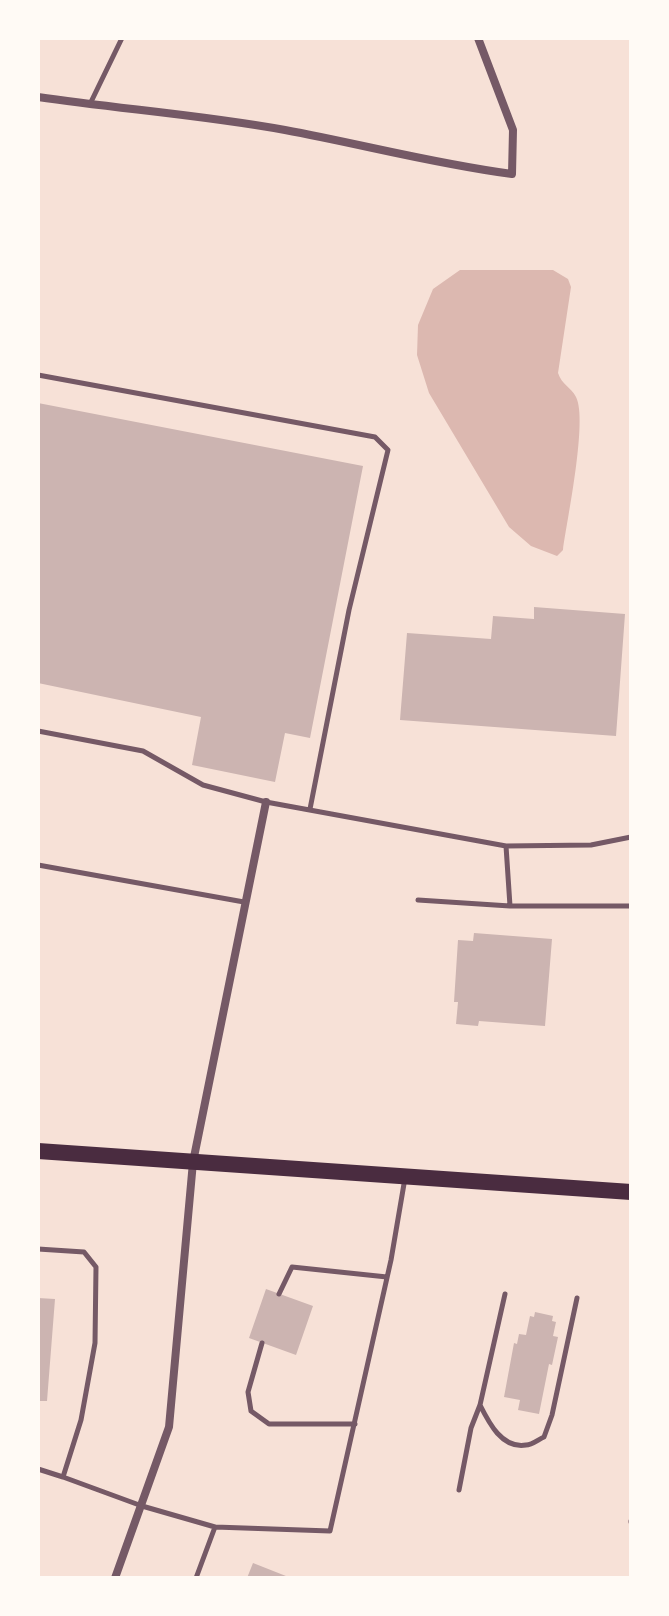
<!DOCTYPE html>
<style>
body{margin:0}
#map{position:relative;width:669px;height:1616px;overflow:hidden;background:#f7e1d7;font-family:"Public Sans",sans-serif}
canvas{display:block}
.frame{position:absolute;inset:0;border:40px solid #fffaf5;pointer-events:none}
</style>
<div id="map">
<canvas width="669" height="1616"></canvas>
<div class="frame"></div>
</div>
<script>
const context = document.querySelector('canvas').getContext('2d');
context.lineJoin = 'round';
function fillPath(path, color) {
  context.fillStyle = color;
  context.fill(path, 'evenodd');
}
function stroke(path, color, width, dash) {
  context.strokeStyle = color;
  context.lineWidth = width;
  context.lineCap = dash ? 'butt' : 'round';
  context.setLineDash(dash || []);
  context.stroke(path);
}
fillPath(new Path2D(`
 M 460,270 L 553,270 L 568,279 L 571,287 L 558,373 C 562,385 571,387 576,397 C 588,420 567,520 563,550 L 557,556 L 531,546 L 509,527 L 429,393 L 417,355 L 418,325 L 433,289 Z`), '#dcb8b0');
fillPath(new Path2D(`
 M 38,403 L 363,466 L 310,738 L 285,733 L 275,782 L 192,765 L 201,717 L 38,683 Z
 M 534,607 L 625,614 L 616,736 L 400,720 L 407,633 L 491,639 L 493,616 L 534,619 Z
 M 474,933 L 552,939 L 545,1026 L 479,1021 L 478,1026 L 456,1024 L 458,1002 L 454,1002 L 458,940 L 473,941 Z
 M 266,1289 L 313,1306 L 296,1355 L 249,1338 Z
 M 38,1298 L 55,1299 L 47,1401 L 38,1401 Z
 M 535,1312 L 553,1316 L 552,1321 L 556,1322 L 553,1336 L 558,1337 L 552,1365 L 549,1364 L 539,1414 L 518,1410 L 520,1400 L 504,1397 L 514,1343 L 517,1344 L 519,1334 L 526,1335 L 530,1316 L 534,1317 Z
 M 253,1563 L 291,1578 L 247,1578 Z`), '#ccb4b1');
stroke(new Path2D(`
 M 90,104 L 122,38
 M 38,375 L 375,437 L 388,450 L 349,610 L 310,809
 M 38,731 L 143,751 L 203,785 L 266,802 L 506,846 L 591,845 L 631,837
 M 506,846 L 510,906
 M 38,865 L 244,902
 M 418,900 L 510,906 L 631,906
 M 38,1249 L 84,1252 L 96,1267 L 95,1343 L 81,1420 L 63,1477 L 142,1506 L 215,1527
 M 279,1294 L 292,1267 L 387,1277
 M 262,1343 L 248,1392 L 251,1411 L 269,1424 L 355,1424
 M 480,1405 C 489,1423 502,1449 526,1445 C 532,1445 539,1439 544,1437 L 552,1415 L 577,1298
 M 38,1469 L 63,1477
 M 459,1490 L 471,1428 L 480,1405 L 505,1294
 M 631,1521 L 631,1522
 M 196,1578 L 215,1527 L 330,1531 L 391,1260 L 405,1178`), '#755966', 5);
stroke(new Path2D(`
 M 38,97 C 120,109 203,115 285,130 C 361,144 435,164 512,174 L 513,130 L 478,38
 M 115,1578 L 169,1427 L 193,1162 L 266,802`), '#755966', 8);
stroke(new Path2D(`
 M 38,1151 L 631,1192`), '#4a2c40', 16);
</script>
